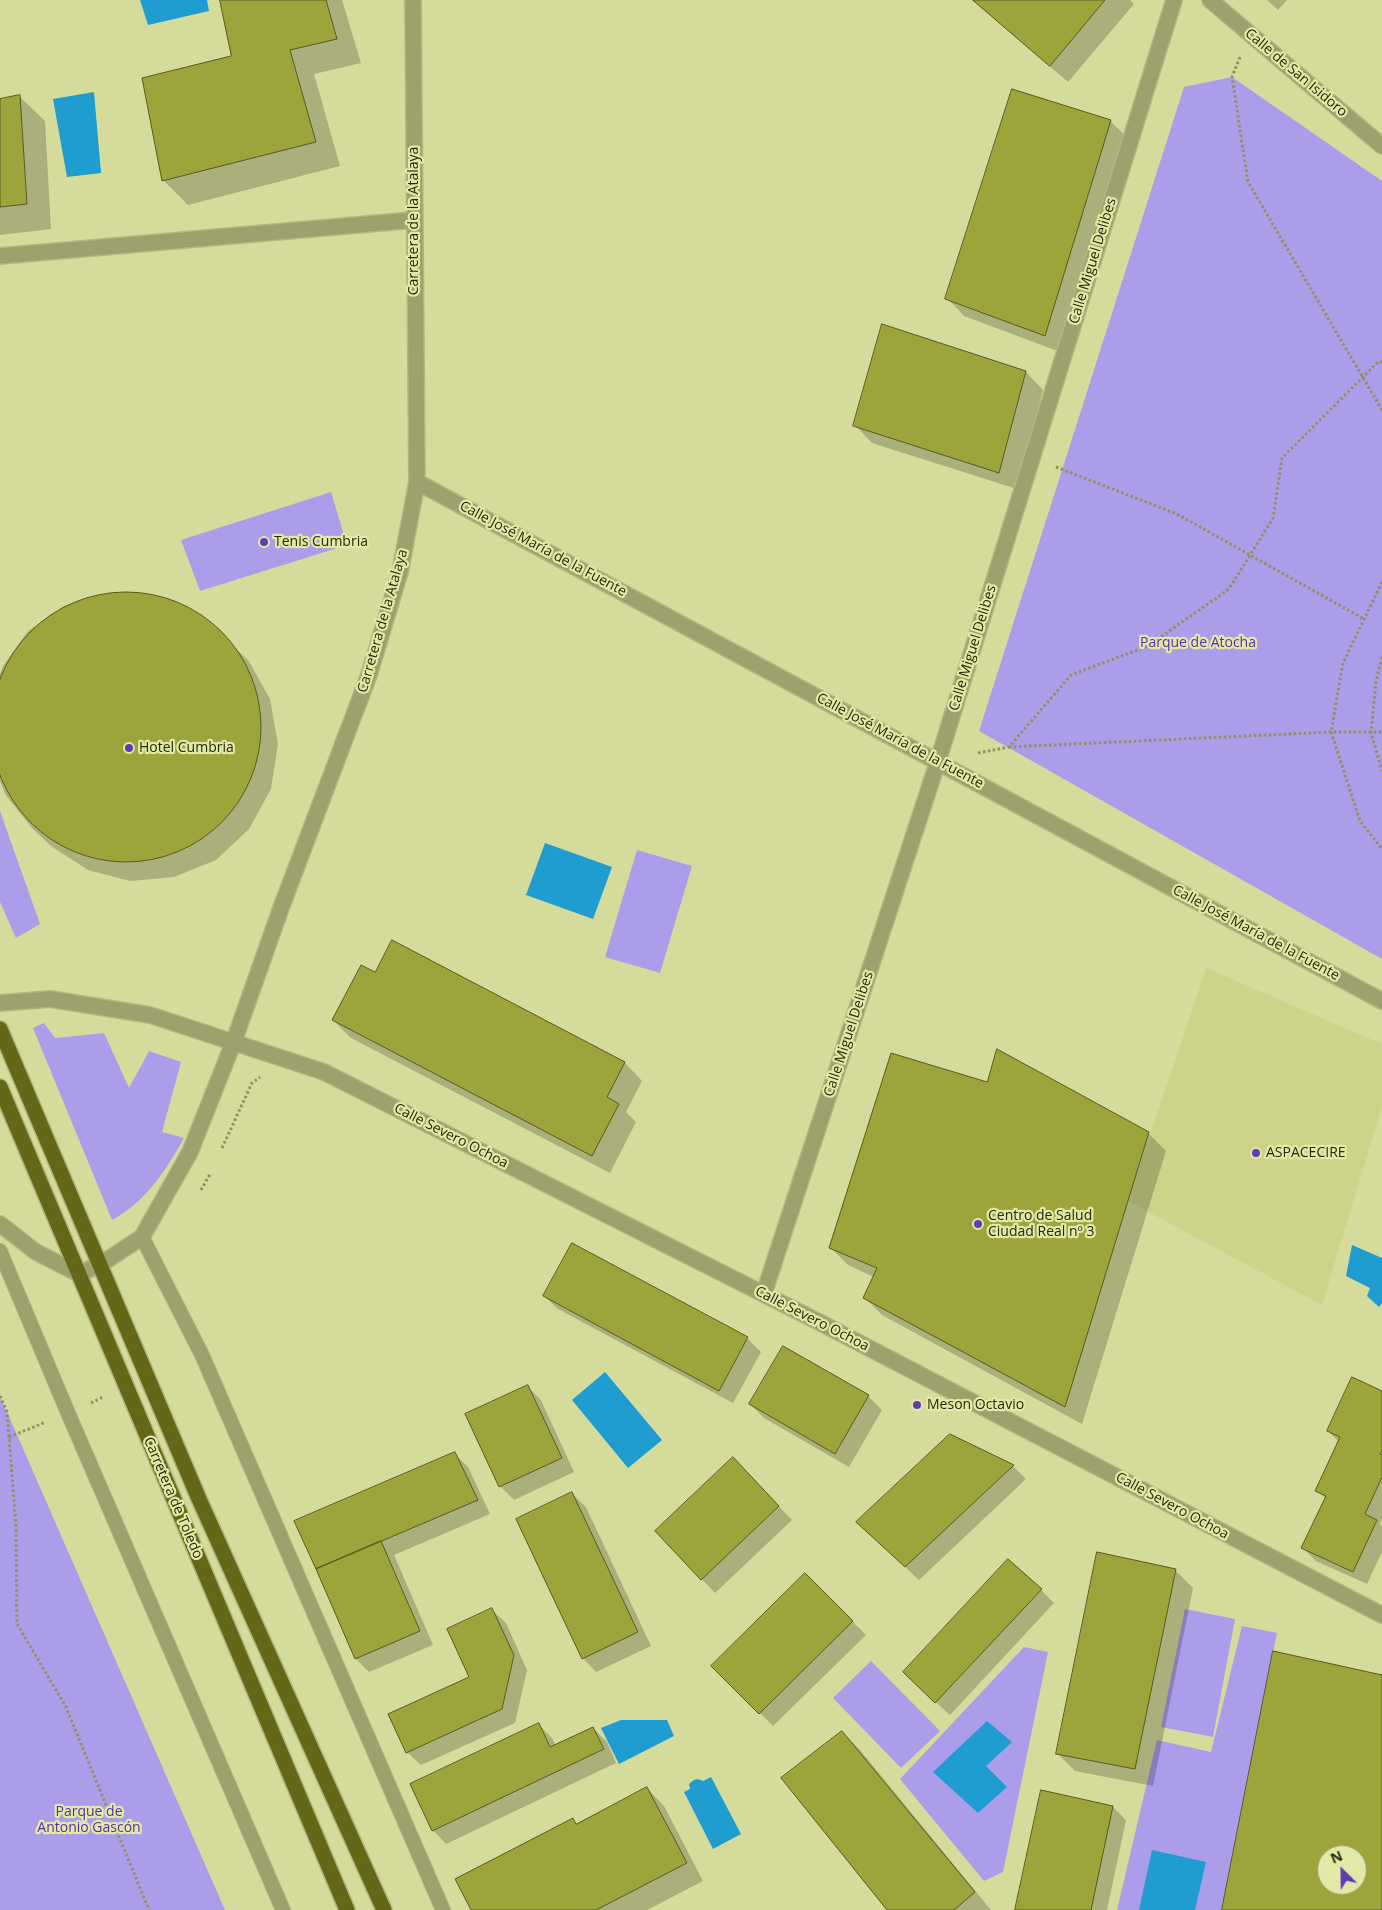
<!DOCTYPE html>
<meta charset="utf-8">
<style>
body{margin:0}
#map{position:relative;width:1382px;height:1910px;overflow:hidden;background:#d5db9a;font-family:"Open Sans",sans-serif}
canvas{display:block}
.north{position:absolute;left:1317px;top:1845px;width:50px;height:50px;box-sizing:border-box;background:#e2e9a6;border:1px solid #979c69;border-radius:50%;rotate:337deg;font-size:14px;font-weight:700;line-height:20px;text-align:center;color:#26280e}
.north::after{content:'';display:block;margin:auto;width:18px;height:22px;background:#613bb4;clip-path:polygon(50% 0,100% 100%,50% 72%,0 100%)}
</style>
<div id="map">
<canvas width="1382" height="1910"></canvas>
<div class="north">N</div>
</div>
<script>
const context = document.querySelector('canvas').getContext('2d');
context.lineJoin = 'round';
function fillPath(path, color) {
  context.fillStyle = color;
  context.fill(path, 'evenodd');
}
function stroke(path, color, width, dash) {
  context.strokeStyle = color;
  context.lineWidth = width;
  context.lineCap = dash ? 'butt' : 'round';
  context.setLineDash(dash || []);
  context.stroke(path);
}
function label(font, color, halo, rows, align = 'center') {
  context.font = font + ' "Open Sans",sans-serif';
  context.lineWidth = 4.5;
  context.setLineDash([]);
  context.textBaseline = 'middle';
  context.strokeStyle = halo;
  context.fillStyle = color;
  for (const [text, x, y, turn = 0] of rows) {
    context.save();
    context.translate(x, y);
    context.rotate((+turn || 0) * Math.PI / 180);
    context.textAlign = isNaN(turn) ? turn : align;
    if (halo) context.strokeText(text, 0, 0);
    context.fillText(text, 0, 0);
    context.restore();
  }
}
fillPath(new Path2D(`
 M 1206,968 L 1382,1044 L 1382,1106 L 1322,1305 L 1128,1201 Z`), '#cdd48a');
fillPath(new Path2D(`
 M 1232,77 L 1382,181 L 1382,959 L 979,731 L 1184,87 Z
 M 331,492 L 347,545 L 200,591 L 181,540 Z
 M 0,811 L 40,924 L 16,938 L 0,902 Z
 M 637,850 L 692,866 L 660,973 L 605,957 Z
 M 44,1023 L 55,1038 L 104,1033 L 129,1088 L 149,1051 L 181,1062 L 162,1132 L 184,1138 C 166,1170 146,1202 112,1220 L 33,1028 Z
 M 0,1398 L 7,1412 L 225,1910 L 0,1910 Z
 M 1185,1609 L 1235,1619 L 1213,1737 L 1161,1727 Z
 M 1242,1626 L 1277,1633 L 1222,1910 L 1117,1910 L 1157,1740 L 1211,1752 Z
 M 1024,1647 L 1048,1652 L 1003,1872 L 984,1881 L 900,1779 Z
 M 871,1661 L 940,1731 L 901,1768 L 833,1698 Z`), '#ac9deb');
fillPath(new Path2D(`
 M 140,0 L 207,0 L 209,11 L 148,25 Z
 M 94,92 L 101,173 L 67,177 L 53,99 Z
 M 545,843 L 612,867 L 593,919 L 526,895 Z
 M 1352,1245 L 1382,1258 L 1382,1303 L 1379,1307 L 1367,1296 L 1370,1288 L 1346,1276 Z
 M 605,1372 L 662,1440 L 628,1468 L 572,1400 Z
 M 621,1720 L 667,1720 L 674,1736 L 619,1764 L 601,1728 Z
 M 987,1721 L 1012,1742 L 986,1766 L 1007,1787 L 978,1813 L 933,1772 Z
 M 711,1777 L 741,1834 L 713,1849 L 684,1792 L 690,1789 L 689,1784 C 694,1779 697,1778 703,1781 Z
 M 1152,1850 L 1206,1862 L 1195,1910 L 1139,1910 Z`), '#1f9cd0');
fillPath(new Path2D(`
 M 221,0 L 342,0 L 361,63 L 314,74 L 340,166 L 188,205 L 163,180 L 233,57 Z
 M 972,0 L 1130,0 L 1134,4 L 1068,82 Z
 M 1267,0 L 1287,0 L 1278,10 Z
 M 1012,90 L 1111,122 L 1129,139 L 1063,353 L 964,316 L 947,298 Z
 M 20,97 L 45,121 L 51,229 L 0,235 L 0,100 Z
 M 1026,372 L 1043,390 L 1017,489 L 872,443 L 855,425 Z
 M 108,593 L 153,595 L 195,612 L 248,660 L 270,699 L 278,744 L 271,789 L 249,829 L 216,860 L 174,877 L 130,881 L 88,870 L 51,846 L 32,828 L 5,794 L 0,781 L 0,674 L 3,666 L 28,631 L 64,606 Z
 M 393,942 L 625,1063 L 642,1081 L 626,1112 L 636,1122 L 610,1173 L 351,1038 L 333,1020 L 376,973 Z
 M 1148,1133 L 1166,1151 L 1082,1424 L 882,1315 L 865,1298 L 874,1277 L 848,1265 L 830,1247 Z
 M 572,1245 L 747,1338 L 761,1352 L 733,1403 L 558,1309 L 544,1296 Z
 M 528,1387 L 541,1400 L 574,1472 L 514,1500 L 500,1486 L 467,1415 Z
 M 1382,1392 L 1382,1519 L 1380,1524 L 1382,1526 L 1382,1552 L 1367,1584 L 1316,1561 L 1303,1548 L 1326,1499 L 1317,1490 L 1339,1442 L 1328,1431 Z
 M 868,1396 L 882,1410 L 849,1467 L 764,1418 L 750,1404 Z
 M 950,1436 L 1013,1466 L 1026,1479 L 919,1580 L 872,1536 Z
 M 455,1454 L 468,1467 L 490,1514 L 394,1555 L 433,1645 L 369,1672 L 356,1659 L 296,1521 Z
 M 746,1472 L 792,1520 L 715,1593 L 656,1531 Z
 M 572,1494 L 586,1507 L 651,1646 L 596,1672 L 583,1658 Z
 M 1175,1570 L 1193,1588 L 1153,1786 L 1075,1771 L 1057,1753 Z
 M 805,1574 L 866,1635 L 773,1726 L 713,1666 Z
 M 1041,1590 L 1054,1603 L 950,1715 L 918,1686 Z
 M 492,1610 L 506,1623 L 527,1670 L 515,1723 L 421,1765 L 407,1752 L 470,1678 Z
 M 538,1724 L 552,1738 L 556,1746 L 593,1728 L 607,1742 L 616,1763 L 446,1844 L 433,1830 Z
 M 842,1732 L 860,1750 L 991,1910 L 889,1910 Z
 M 647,1788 L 664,1806 L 703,1881 L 647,1910 L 473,1910 L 572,1819 L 577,1824 Z
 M 1113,1807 L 1126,1820 L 1107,1910 L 1016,1910 Z`), '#0003');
const building = new Path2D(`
 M 220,0 L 326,0 L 337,39 L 290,50 L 316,142 L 162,181 L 142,78 L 231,56 Z
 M 973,0 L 1105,0 L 1050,66 Z
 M 1012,89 L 1111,120 L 1045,336 L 945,299 Z
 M 20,95 L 27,204 L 0,207 L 0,99 Z
 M 882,324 L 1026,371 L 999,473 L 853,426 Z
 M-9 727a135 135 0 1 1 270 0a135 135 0 1 1-270 0Z
 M 392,940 L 625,1062 L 607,1097 L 619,1104 L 592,1156 L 332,1020 L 361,965 L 375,972 Z
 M 997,1049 L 1149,1132 L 1065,1407 L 863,1298 L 877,1268 L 829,1248 L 891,1053 L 987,1082 Z
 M 572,1243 L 748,1337 L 719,1391 L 543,1296 Z
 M 783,1346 L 869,1395 L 835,1454 L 749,1404 Z
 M 1352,1377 L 1382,1391 L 1382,1451 L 1380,1454 L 1382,1455 L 1382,1477 L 1365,1514 L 1377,1520 L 1353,1572 L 1301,1548 L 1326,1496 L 1315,1491 L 1340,1437 L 1327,1431 Z
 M 528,1385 L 562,1458 L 499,1487 L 465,1414 Z
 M 950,1434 L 1014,1465 L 905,1567 L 856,1522 Z
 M 455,1452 L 478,1500 L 316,1569 L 294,1521 Z
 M 733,1457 L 779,1506 L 701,1580 L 655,1531 Z
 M 572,1492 L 638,1632 L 582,1659 L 516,1519 Z
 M 381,1541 L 420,1631 L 355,1659 L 316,1569 Z
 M 1097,1552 L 1176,1569 L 1135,1769 L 1056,1754 Z
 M 1008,1559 L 1042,1589 L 935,1703 L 903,1672 Z
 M 805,1573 L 853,1621 L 759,1714 L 711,1666 Z
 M 492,1608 L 514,1655 L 502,1709 L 406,1753 L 388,1714 L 469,1677 L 447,1629 Z
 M 1273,1651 L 1382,1675 L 1382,1910 L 1222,1910 ZM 1327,1855 L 1357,1855 L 1357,1885 L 1327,1885 Z
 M 539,1723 L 550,1747 L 593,1727 L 604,1749 L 432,1831 L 410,1784 Z
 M 842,1731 L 975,1892 L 954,1910 L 887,1910 L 781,1778 Z
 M 647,1787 L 687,1863 L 596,1910 L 471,1910 L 455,1879 L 573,1818 L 576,1824 Z
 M 1041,1790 L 1113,1806 L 1091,1910 L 1015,1910 Z`);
fillPath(building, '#9da43c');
stroke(building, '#575b1b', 1);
const service = new Path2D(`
 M 142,1237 L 202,1355 L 443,1910
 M 0,1251 L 68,1413 L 283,1910`);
const minor = new Path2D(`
 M 1210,0 L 1382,146
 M 0,256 L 414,220
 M 417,482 L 1382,1001
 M 0,1003 L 50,999 L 150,1015 L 324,1072 L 817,1321 L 1382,1615
 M 0,1224 L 36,1252 L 79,1274 L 101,1264 L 142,1237 L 190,1152 L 234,1041
 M 764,1293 L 938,761 L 1174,0`);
const tertiary = new Path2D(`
 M 234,1041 L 281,908 L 369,675 L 400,572 L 417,482 L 413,0`);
const trunk = new Path2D(`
 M 0,1029 L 199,1499 L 384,1910
 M 0,1087 L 347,1910`);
stroke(service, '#b2b77e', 16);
stroke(minor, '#b2b77e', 18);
stroke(tertiary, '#b2b77e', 18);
stroke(trunk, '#b2b77e', 18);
stroke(new Path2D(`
 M 1240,57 L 1232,77 L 1248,182 L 1382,410
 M 1056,467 L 1177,514 L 1364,619
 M 1382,582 L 1343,663 L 1331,732 L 1360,821 L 1382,849
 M 1382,657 L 1376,681 L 1371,733 L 1382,771
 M 1009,747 L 1331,732 L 1382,732
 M 978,753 L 1009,747 L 1071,675 L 1148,646 L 1229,589 L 1273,518 L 1282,458 L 1379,361 L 1382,363
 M 222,1148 L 252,1083 L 260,1077
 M 201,1190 L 210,1174
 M 0,1396 L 7,1412 L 16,1526 L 17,1624 L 66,1707 L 149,1910
 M 91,1403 L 103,1397
 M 9,1437 L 46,1422`), '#8e9261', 3, [2.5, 2.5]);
stroke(service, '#9ca16d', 14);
stroke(minor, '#9ca16d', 15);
stroke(tertiary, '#9ca16d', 15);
stroke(trunk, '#646816', 15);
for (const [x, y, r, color] of [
 [264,542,5,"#613bb4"],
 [129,748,5,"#613bb4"],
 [1256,1153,5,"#613bb4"],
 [978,1224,5,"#613bb4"],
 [917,1405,5,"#613bb4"]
]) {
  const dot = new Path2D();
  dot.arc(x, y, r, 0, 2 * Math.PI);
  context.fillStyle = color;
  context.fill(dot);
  stroke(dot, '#e2e9a6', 2);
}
label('14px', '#26280e', '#e2e9a6', [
 ["Calle de San Isidoro",1296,73,40],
 ["Carretera de la Atalaya",414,221,-90],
 ["Calle Miguel Delibes",1093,261,-73],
 ["Calle José María de la Fuente",543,549,28],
 ["Carretera de la Atalaya",383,621,-74],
 ["Calle Miguel Delibes",973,648,-73],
 ["Calle José María de la Fuente",900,741,28],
 ["Calle José María de la Fuente",1256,933,28],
 ["Calle Miguel Delibes",849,1034,-72],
 ["Calle Severo Ochoa",451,1136,27],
 ["Calle Severo Ochoa",812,1319,27],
 ["Carretera de Toledo",173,1498,67],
 ["Calle Severo Ochoa",1172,1506,28]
]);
label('14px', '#26280e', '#e2e9a6', [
 ["Tenis Cumbria",274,542],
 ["Hotel Cumbria",139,748],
 ["ASPACECIRE",1266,1153],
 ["Centro de Salud",988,1216],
 ["Ciudad Real nº 3",988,1232],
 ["Meson Octavio",927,1405]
], 'left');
label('14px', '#5a2ead', '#e2e9a6', [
 ["Parque de Atocha",1198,643],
 ["Parque de",89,1812],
 ["Antonio Gascón",89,1828]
]);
</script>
